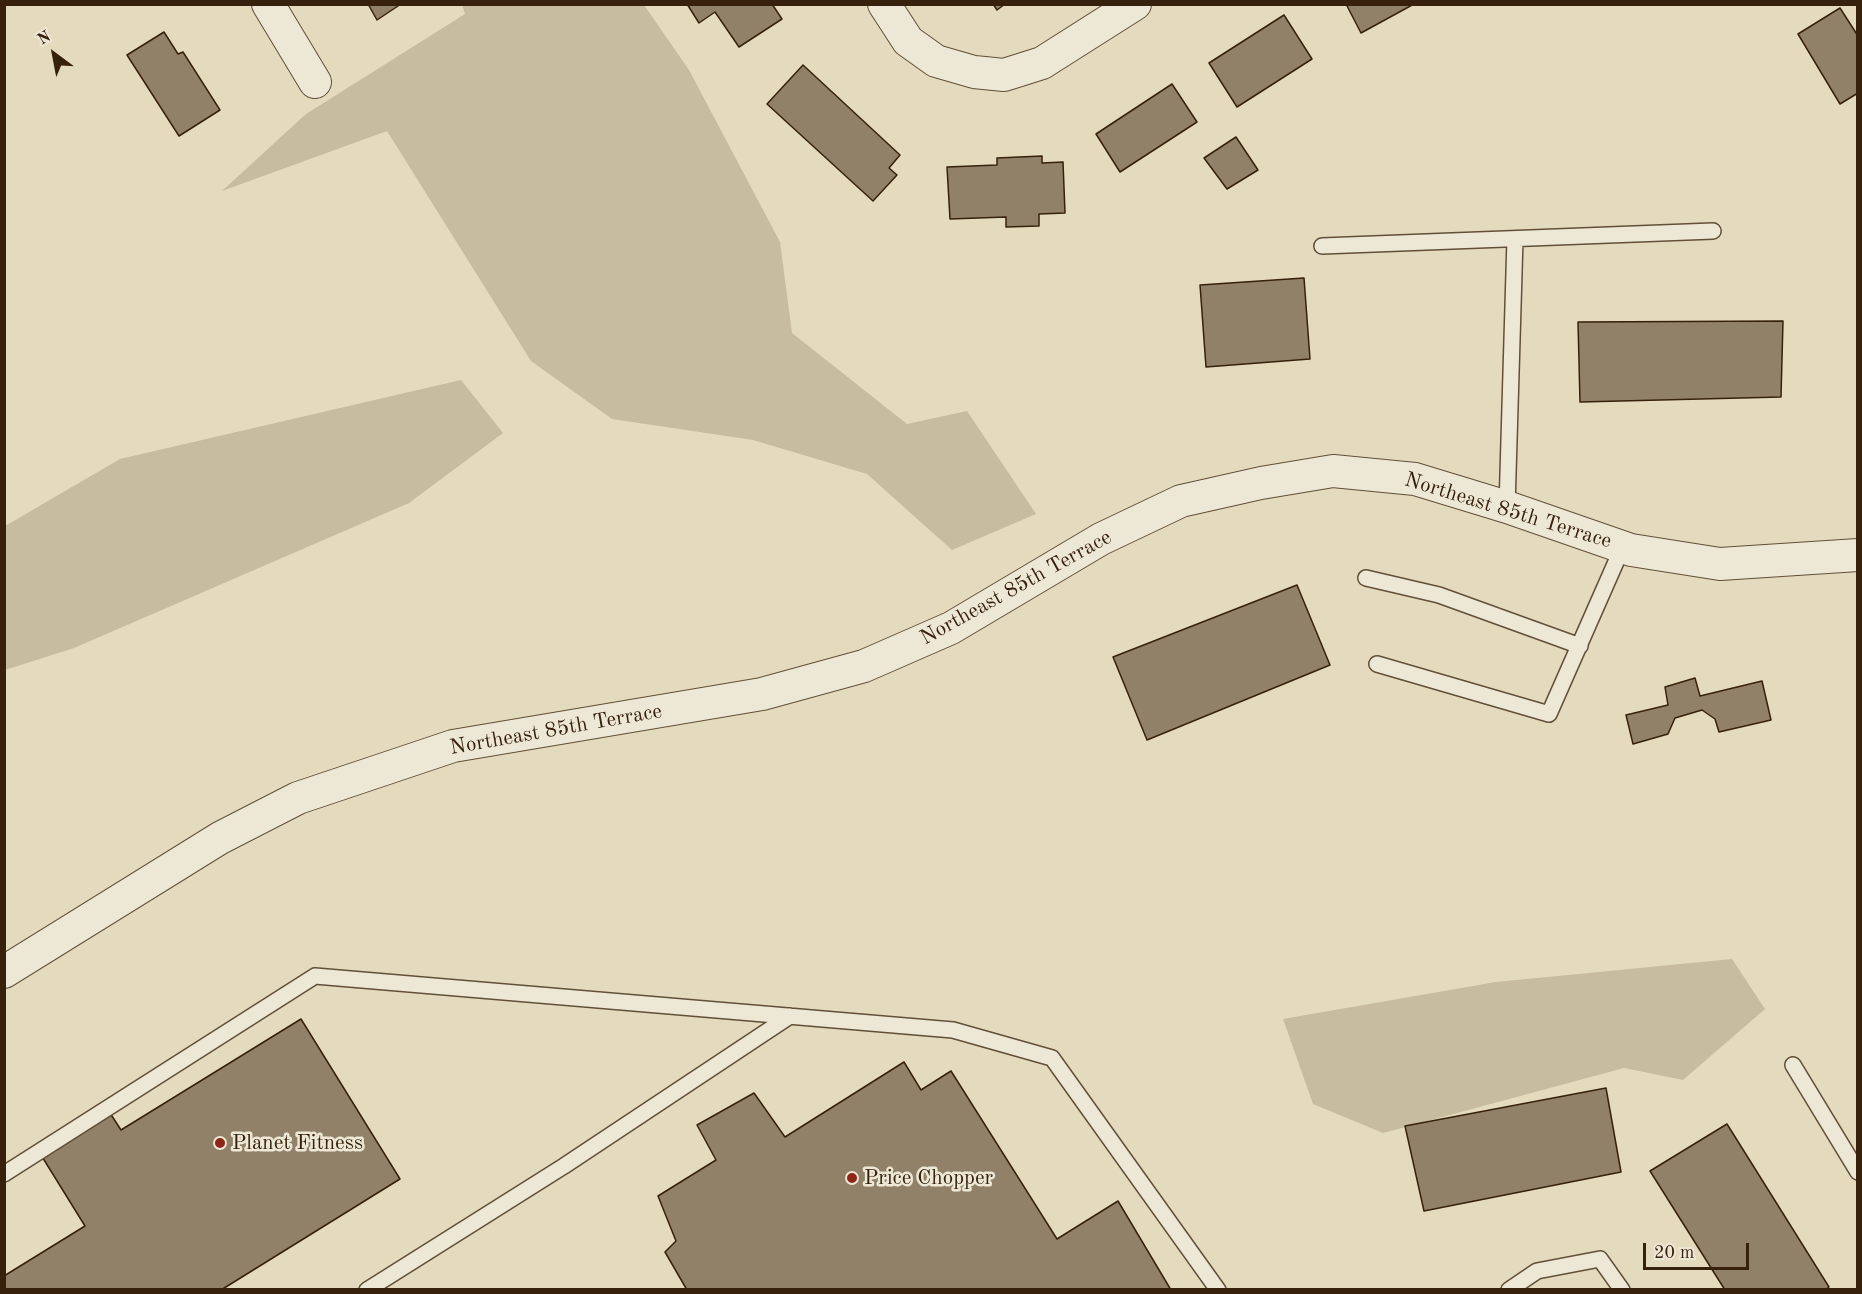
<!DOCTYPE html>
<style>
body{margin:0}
#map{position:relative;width:1862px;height:1294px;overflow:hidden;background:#e4dabe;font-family:"Old Standard TT",serif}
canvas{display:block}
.frame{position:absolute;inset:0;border:6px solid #37210c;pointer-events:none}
.north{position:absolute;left:24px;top:24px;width:60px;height:60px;-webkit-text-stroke:4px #ede7d5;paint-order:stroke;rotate:328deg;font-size:16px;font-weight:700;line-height:24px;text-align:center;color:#37210c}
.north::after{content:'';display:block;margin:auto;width:21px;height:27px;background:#37210c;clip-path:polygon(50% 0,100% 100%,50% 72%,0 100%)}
.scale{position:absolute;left:1643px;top:1243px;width:106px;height:27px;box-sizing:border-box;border:3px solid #37210c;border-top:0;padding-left:8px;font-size:18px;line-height:21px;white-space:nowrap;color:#37210c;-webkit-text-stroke:4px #ede7d5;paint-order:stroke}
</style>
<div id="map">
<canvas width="1862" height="1294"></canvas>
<div class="frame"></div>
<div class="north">N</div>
<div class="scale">20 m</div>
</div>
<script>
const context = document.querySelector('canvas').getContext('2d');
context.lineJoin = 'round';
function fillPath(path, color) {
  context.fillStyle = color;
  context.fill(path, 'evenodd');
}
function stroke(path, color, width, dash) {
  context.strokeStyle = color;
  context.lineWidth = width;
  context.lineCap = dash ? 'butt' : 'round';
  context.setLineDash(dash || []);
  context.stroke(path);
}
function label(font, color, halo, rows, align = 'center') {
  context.font = font + ' "Old Standard TT",serif';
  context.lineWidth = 5;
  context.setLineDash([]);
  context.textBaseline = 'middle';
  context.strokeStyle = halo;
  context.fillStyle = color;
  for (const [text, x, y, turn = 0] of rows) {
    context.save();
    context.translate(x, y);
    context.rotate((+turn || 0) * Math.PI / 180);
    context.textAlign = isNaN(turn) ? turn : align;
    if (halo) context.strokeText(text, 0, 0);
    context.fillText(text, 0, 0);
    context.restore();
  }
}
fillPath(new Path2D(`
 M 462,5 L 644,5 L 689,70 L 780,242 L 792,333 L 907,424 L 967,411 L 1036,514 L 952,550 L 867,474 L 753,440 L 612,419 L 531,361 L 387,131 L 222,191 L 306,114 L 465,14 Z
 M 461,380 L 503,433 L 409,503 L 74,648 L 5,670 L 5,526 L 120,459 Z
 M 1732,959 L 1765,1009 L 1683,1080 L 1624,1068 L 1383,1133 L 1313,1104 L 1283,1019 L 1496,982 Z`), '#c7bba0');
const building = new Path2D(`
 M 368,4 L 401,4 L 377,20 Z
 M 687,4 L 772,4 L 782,19 L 739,47 L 715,12 L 699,23 Z
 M 993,4 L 1005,4 L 997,10 Z
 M 1346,4 L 1414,4 L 1361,33 Z
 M 1840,8 L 1858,36 L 1858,93 L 1840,104 L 1798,34 Z
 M 1284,15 L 1312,59 L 1237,107 L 1209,63 Z
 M 164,32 L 178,54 L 183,52 L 220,110 L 179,136 L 127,55 Z
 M 803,65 L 900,155 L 889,168 L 897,175 L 873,201 L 767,104 Z
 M 1172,84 L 1197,122 L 1120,172 L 1096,134 Z
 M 1236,137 L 1258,170 L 1227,189 L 1204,158 Z
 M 1042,156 L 1042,163 L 1063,162 L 1065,213 L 1039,214 L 1039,226 L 1006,227 L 1006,217 L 950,219 L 947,167 L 997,165 L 997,158 Z
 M 1304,278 L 1310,359 L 1206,367 L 1200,285 Z
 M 1783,321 L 1781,397 L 1580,402 L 1578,322 Z
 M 1297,585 L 1330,665 L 1147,740 L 1113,657 Z
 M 1695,678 L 1700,696 L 1762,681 L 1771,720 L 1719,732 L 1715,719 L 1702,710 L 1675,718 L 1668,734 L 1633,744 L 1626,715 L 1668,705 L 1665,687 Z
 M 301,1019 L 400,1179 L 221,1290 L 4,1290 L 4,1276 L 85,1226 L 41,1155 L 110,1113 L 121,1130 Z
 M 904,1062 L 921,1090 L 951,1071 L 1057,1239 L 1118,1201 L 1171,1290 L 687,1290 L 665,1252 L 676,1241 L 658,1196 L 716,1160 L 697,1125 L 754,1093 L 785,1137 Z
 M 1606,1088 L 1621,1172 L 1424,1211 L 1405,1126 Z
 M 1727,1124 L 1829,1287 L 1825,1290 L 1725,1290 L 1650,1171 Z`);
fillPath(building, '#918169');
stroke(building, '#37210c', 1.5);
const lane = new Path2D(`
 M 1322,246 L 1713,231
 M 1507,507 L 1515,239
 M 1366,578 L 1439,595 L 1580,646
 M 1377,664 L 1549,714 L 1623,546
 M 1793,1065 L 1858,1172
 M 4,1174 L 315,976 L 953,1030 L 1052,1058 L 1218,1290
 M 367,1290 L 564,1166 L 790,1016
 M 1509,1290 L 1537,1271 L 1600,1259 L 1622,1290`);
const street = new Path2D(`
 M 268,4 L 315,82
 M 884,4 L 908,41 L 936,61 L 974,72 L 1004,75 L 1042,63 L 1135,4
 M 4,972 L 220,838 L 298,798 L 453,746 L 762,694 L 864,666 L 951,628 L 1101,539 L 1181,501 L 1261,483 L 1333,471 L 1415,479 L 1507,507 L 1631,550 L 1720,564 L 1858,555`);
stroke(lane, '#624f38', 18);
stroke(street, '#624f38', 34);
stroke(lane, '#ede7d5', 15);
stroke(street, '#ede7d5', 32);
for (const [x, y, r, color] of [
 [220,1143,6,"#8f2418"],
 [852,1178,6,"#8f2418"]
]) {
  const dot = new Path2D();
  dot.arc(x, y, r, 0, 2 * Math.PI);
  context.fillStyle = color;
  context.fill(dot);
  stroke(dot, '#ede7d5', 2);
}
label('21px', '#37210c', '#ede7d5', [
 ["Northeast 85th Terrace",1508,511,17],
 ["Northeast 85th Terrace",1016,588,-29],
 ["Northeast 85th Terrace",556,730,-10]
]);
label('21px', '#37210c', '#ede7d5', [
 ["Planet Fitness",232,1143],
 ["Price Chopper",864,1178]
], 'left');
</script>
